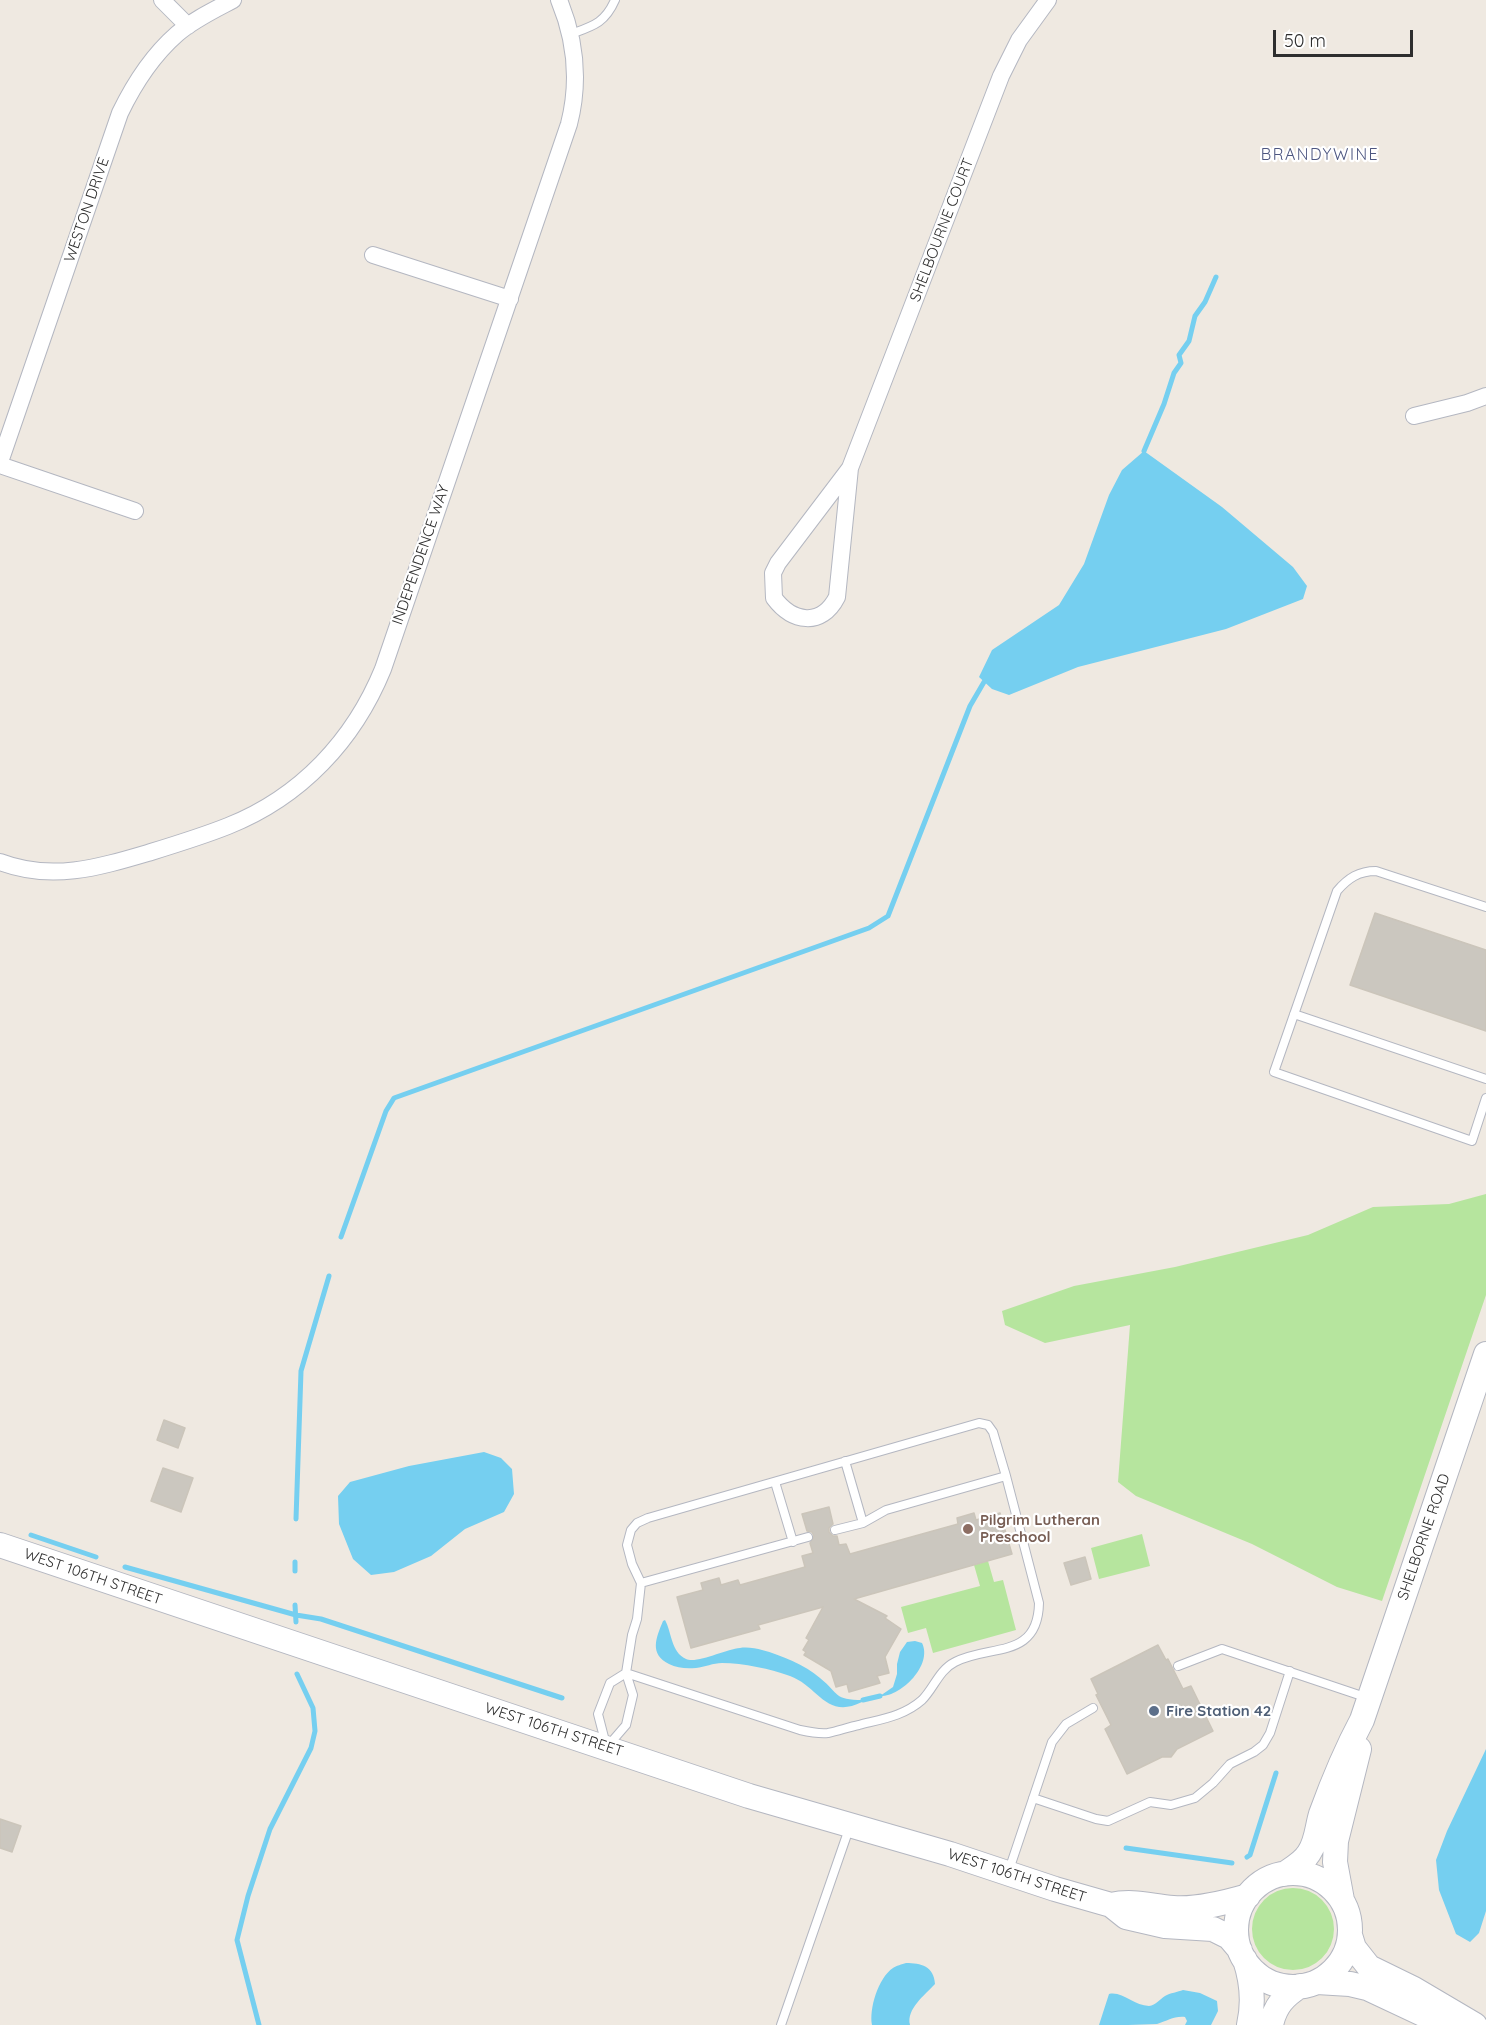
<!DOCTYPE html>
<style>
body{margin:0}
#map{position:relative;width:1486px;height:2025px;overflow:hidden;background:#efe9e1;font-family:Quicksand,sans-serif}
canvas{display:block}
.scale{position:absolute;left:1273px;top:30px;width:140px;height:27px;box-sizing:border-box;border:3px solid #2e2e2e;border-top:0;padding-left:8px;font-size:18px;line-height:21px;white-space:nowrap;color:#2e2e2e;-webkit-text-stroke:4px #fff;paint-order:stroke}
</style>
<div id="map">
<canvas width="1486" height="2025"></canvas>
<div class="scale">50 m</div>
</div>
<script>
const context = document.querySelector('canvas').getContext('2d');
context.lineJoin = 'round';
function fillPath(path, color) {
  context.fillStyle = color;
  context.fill(path, 'evenodd');
}
function stroke(path, color, width, dash) {
  context.strokeStyle = color;
  context.lineWidth = width;
  context.lineCap = dash ? 'butt' : 'round';
  context.setLineDash(dash || []);
  context.stroke(path);
}
function label(font, color, halo, rows, align = 'center') {
  context.font = font + ' Quicksand,sans-serif';
  context.lineWidth = 4.5;
  context.setLineDash([]);
  context.textBaseline = 'middle';
  context.strokeStyle = halo;
  context.fillStyle = color;
  for (const [text, x, y, turn = 0] of rows) {
    context.save();
    context.translate(x, y);
    context.rotate((+turn || 0) * Math.PI / 180);
    context.textAlign = isNaN(turn) ? turn : align;
    if (halo) context.strokeText(text, 0, 0);
    context.fillText(text, 0, 0);
    context.restore();
  }
}
fillPath(new Path2D(`
 M 1486,1194 L 1486,1295 L 1382,1601 L 1337,1587 L 1252,1544 L 1136,1496 L 1118,1482 L 1130,1325 L 1045,1343 L 1005,1325 L 1002,1311 L 1074,1286 L 1175,1267 L 1308,1235 L 1373,1207 L 1449,1204 Z
 M 1142,1534 L 1150,1566 L 1099,1579 L 1091,1548 Z
 M 988,1561 L 994,1582 L 1003,1580 L 1016,1630 L 933,1653 L 926,1628 L 908,1633 L 901,1607 L 980,1586 L 974,1565 Z
 M1252 1929a41 41 0 1 1 82 0a41 41 0 1 1-82 0Z`), '#b6e59e');
fillPath(new Path2D(`
 M 1144,451 L 1222,507 L 1293,567 L 1307,586 L 1303,599 L 1226,629 L 1078,667 L 1009,695 L 992,689 L 979,677 L 992,650 L 1059,605 L 1084,564 L 1109,495 L 1122,470 Z
 M 484,1452 L 501,1458 L 512,1469 L 514,1494 L 504,1512 L 465,1529 L 431,1556 L 394,1572 L 371,1575 L 353,1559 L 339,1524 L 338,1496 L 350,1482 L 409,1466 Z
 M 665,1620 C 672,1633 671,1652 686,1659 C 697,1664 726,1649 740,1648 C 746,1647 756,1648 762,1650 C 781,1655 805,1665 820,1678 C 840,1694 833,1700 863,1700 L 862,1702 C 826,1720 818,1686 790,1676 C 771,1669 743,1663 722,1663 C 713,1663 705,1667 696,1668 C 686,1669 677,1668 669,1664 C 649,1654 656,1638 663,1621 Z
 M 915,1641 L 922,1643 C 933,1665 901,1697 880,1696 L 893,1687 L 897,1674 L 897,1664 L 900,1652 L 907,1642 Z
 M 1486,1749 L 1486,1911 L 1479,1933 L 1470,1942 L 1456,1934 L 1439,1890 L 1436,1860 L 1447,1831 Z
 M 906,1963 C 921,1963 934,1966 935,1984 C 925,1995 906,2009 910,2025 L 872,2025 C 869,2009 878,1978 893,1968 C 896,1966 902,1964 906,1963 Z
 M 1183,1990 L 1200,1993 L 1217,2001 L 1218,2011 L 1211,2025 L 1185,2025 L 1187,2021 L 1185,2017 C 1173,2016 1168,2021 1157,2024 C 1139,2025 1117,2025 1099,2025 L 1109,1994 C 1123,1991 1134,2006 1149,2006 C 1156,2005 1160,1999 1165,1996 C 1170,1993 1178,1992 1183,1990 Z`), '#75cff0');
stroke(new Path2D(`
 M 1144,451 L 1164,404 L 1174,373 L 1181,363 L 1179,355 L 1189,341 L 1195,316 L 1205,302 L 1216,277
 M 341,1237 L 386,1111 L 394,1098 L 869,928 L 888,916 L 970,706 L 984,682
 M 296,1519 L 301,1371 L 329,1276
 M 31,1535 L 96,1557
 M 125,1567 L 296,1615 L 321,1619 L 562,1698
 M 295,1571 L 295,1562
 M 295,1605 L 296,1622
 M 863,1700 L 880,1696
 M 1126,1848 L 1232,1863
 M 1247,1857 L 1250,1855 L 1276,1773
 M 259,2025 L 237,1940 L 248,1896 L 270,1829 L 311,1748 L 315,1731 L 313,1708 L 297,1674`), '#75cff0', 5);
const building = new Path2D(`
 M 1375,913 L 1486,950 L 1486,1031 L 1350,985 Z
 M 164,1420 L 185,1428 L 178,1448 L 157,1440 Z
 M 163,1468 L 193,1478 L 181,1512 L 151,1501 Z
 M 829,1507 L 833,1524 L 829,1528 L 829,1532 L 833,1536 L 837,1536 L 839,1545 L 846,1544 L 850,1554 L 958,1524 L 957,1518 L 974,1513 L 976,1520 L 1000,1513 L 1012,1554 L 854,1599 L 887,1616 L 885,1618 L 901,1629 L 885,1657 L 889,1673 L 877,1676 L 880,1683 L 849,1692 L 847,1684 L 836,1687 L 831,1671 L 804,1655 L 806,1652 L 803,1650 L 809,1640 L 806,1638 L 823,1607 L 758,1625 L 760,1629 L 691,1648 L 677,1597 L 703,1590 L 701,1583 L 719,1578 L 721,1585 L 738,1580 L 740,1585 L 805,1567 L 802,1556 L 813,1553 L 810,1543 L 814,1536 L 812,1532 L 807,1531 L 802,1514 Z
 M 1085,1557 L 1091,1579 L 1071,1585 L 1064,1563 Z
 M 1158,1645 L 1166,1660 L 1168,1659 L 1183,1689 L 1191,1686 L 1213,1731 L 1177,1749 L 1171,1757 L 1162,1757 L 1127,1774 L 1105,1729 L 1111,1725 L 1096,1695 L 1098,1694 L 1091,1679 Z
 M 0,1819 L 21,1826 L 12,1852 L 0,1848 Z`);
fillPath(building, '#cbc7bf');
stroke(building, '#cbc5ba', 1.5);
const lane = new Path2D(`
 M 571,34 C 593,26 605,23 615,0
 M 1486,907 L 1376,871 C 1359,871 1348,878 1337,891 L 1274,1072 L 1472,1141 L 1486,1098
 M 1294,1014 L 1486,1079
 M 845,1461 L 863,1523
 M 775,1482 L 793,1542
 M 835,1530 L 863,1523 L 886,1510 L 1006,1476
 M 641,1583 L 808,1537
 M 1178,1666 L 1222,1649 L 1368,1698
 M 606,1745 L 598,1714 L 610,1683 L 626,1673
 M 607,1747 L 626,1725 L 633,1695 L 626,1673 L 632,1635 L 637,1619 L 641,1583 L 632,1564 L 627,1545 L 631,1530 L 637,1523 L 648,1518 L 979,1423 L 988,1425 L 993,1432 L 1006,1476 L 1039,1603 C 1038,1660 989,1644 955,1662 C 939,1670 934,1688 922,1700 C 904,1716 882,1719 859,1725 C 849,1727 838,1731 828,1733 C 818,1734 809,1732 800,1730 L 626,1673
 M 1033,1798 L 1096,1819 L 1108,1821 L 1150,1802 L 1171,1805 L 1195,1798 L 1213,1783 L 1230,1764 L 1254,1752 L 1263,1745 L 1270,1733 L 1290,1671
 M 1009,1870 L 1052,1742 L 1066,1724 L 1093,1708
 M 781,2025 L 850,1826`);
const street = new Path2D(`
 M 162,0 L 188,26
 M 373,255 L 510,299
 M 1414,416 L 1467,403 L 1486,396
 M 0,462 L 120,113 C 134,84 153,55 177,34 C 193,20 214,10 233,0
 M 0,465 L 135,511
 M 850,468 L 1001,76 L 1019,40 L 1048,0
 M 850,468 L 837,597 C 821,628 792,622 774,598 L 773,573 L 778,563 Z
 M 0,862 C 52,882 100,867 151,852 C 177,844 203,836 228,826 C 301,797 354,740 383,669 L 569,124 C 580,81 576,41 559,0`);
const secondary = new Path2D(`
 M 0,1545 L 749,1796 L 950,1854 L 1055,1889 L 1111,1905 L 1126,1917 L 1165,1926 L 1213,1929 L 1229,1937 L 1240,1950
 M1236 1930a57 57 0 1 1 114 0a57 57 0 1 1-114 0Z
 M 1284,1874 C 1293,1868 1303,1863 1309,1853 C 1317,1841 1317,1827 1321,1814 C 1333,1781 1346,1750 1362,1720 L 1486,1354
 M 1342,1900 L 1335,1862 L 1336,1841 L 1359,1749
 M 1111,1905 C 1133,1900 1150,1906 1173,1908 C 1197,1910 1224,1903 1248,1896
 M 1350,1935 L 1354,1948 L 1369,1967 L 1414,1989 L 1475,2025
 M 1245,1960 C 1252,1981 1254,2003 1249,2025
 M 1317,1982 L 1350,1984 L 1367,1988 L 1446,2025
 M 1271,2025 C 1275,2006 1284,1996 1300,1986`);
stroke(lane, '#b4b7c1', 10);
stroke(street, '#b4b7c1', 18);
stroke(secondary, '#b4b7c1', 26);
stroke(lane, '#fff', 8);
stroke(street, '#fff', 16);
stroke(secondary, '#fff', 24);
for (const [x, y, r, color] of [
 [968,1529,6,"#8d6e63"],
 [1154,1711,6,"#5c6f8a"]
]) {
  const dot = new Path2D();
  dot.arc(x, y, r, 0, 2 * Math.PI);
  context.fillStyle = color;
  context.fill(dot);
  stroke(dot, '#fff', 2);
}
label('15px', '#2e2e2e', '#fff', [
 ["WESTON DRIVE",87,210,-71],
 ["SHELBOURNE COURT",942,230,-69],
 ["INDEPENDENCE WAY",421,555,-71],
 ["SHELBORNE ROAD",1424,1537,-71],
 ["WEST 106TH STREET",93,1577,19],
 ["WEST 106TH STREET",554,1730,18],
 ["WEST 106TH STREET",1017,1876,18]
]);
label('bold 15px', '#785e54', '#fff', [
 ["Pilgrim Lutheran",980,1520],
 ["Preschool",980,1537]
], 'left');
label('bold 15px', '#4e5e75', '#fff', [
 ["Fire Station 42",1166,1711]
], 'left');
context.letterSpacing = '1.5px';
label('16px', '#4d5680', '#fff', [
 ["BRANDYWINE",1320,155]
]);
context.letterSpacing = '0px';
</script>
